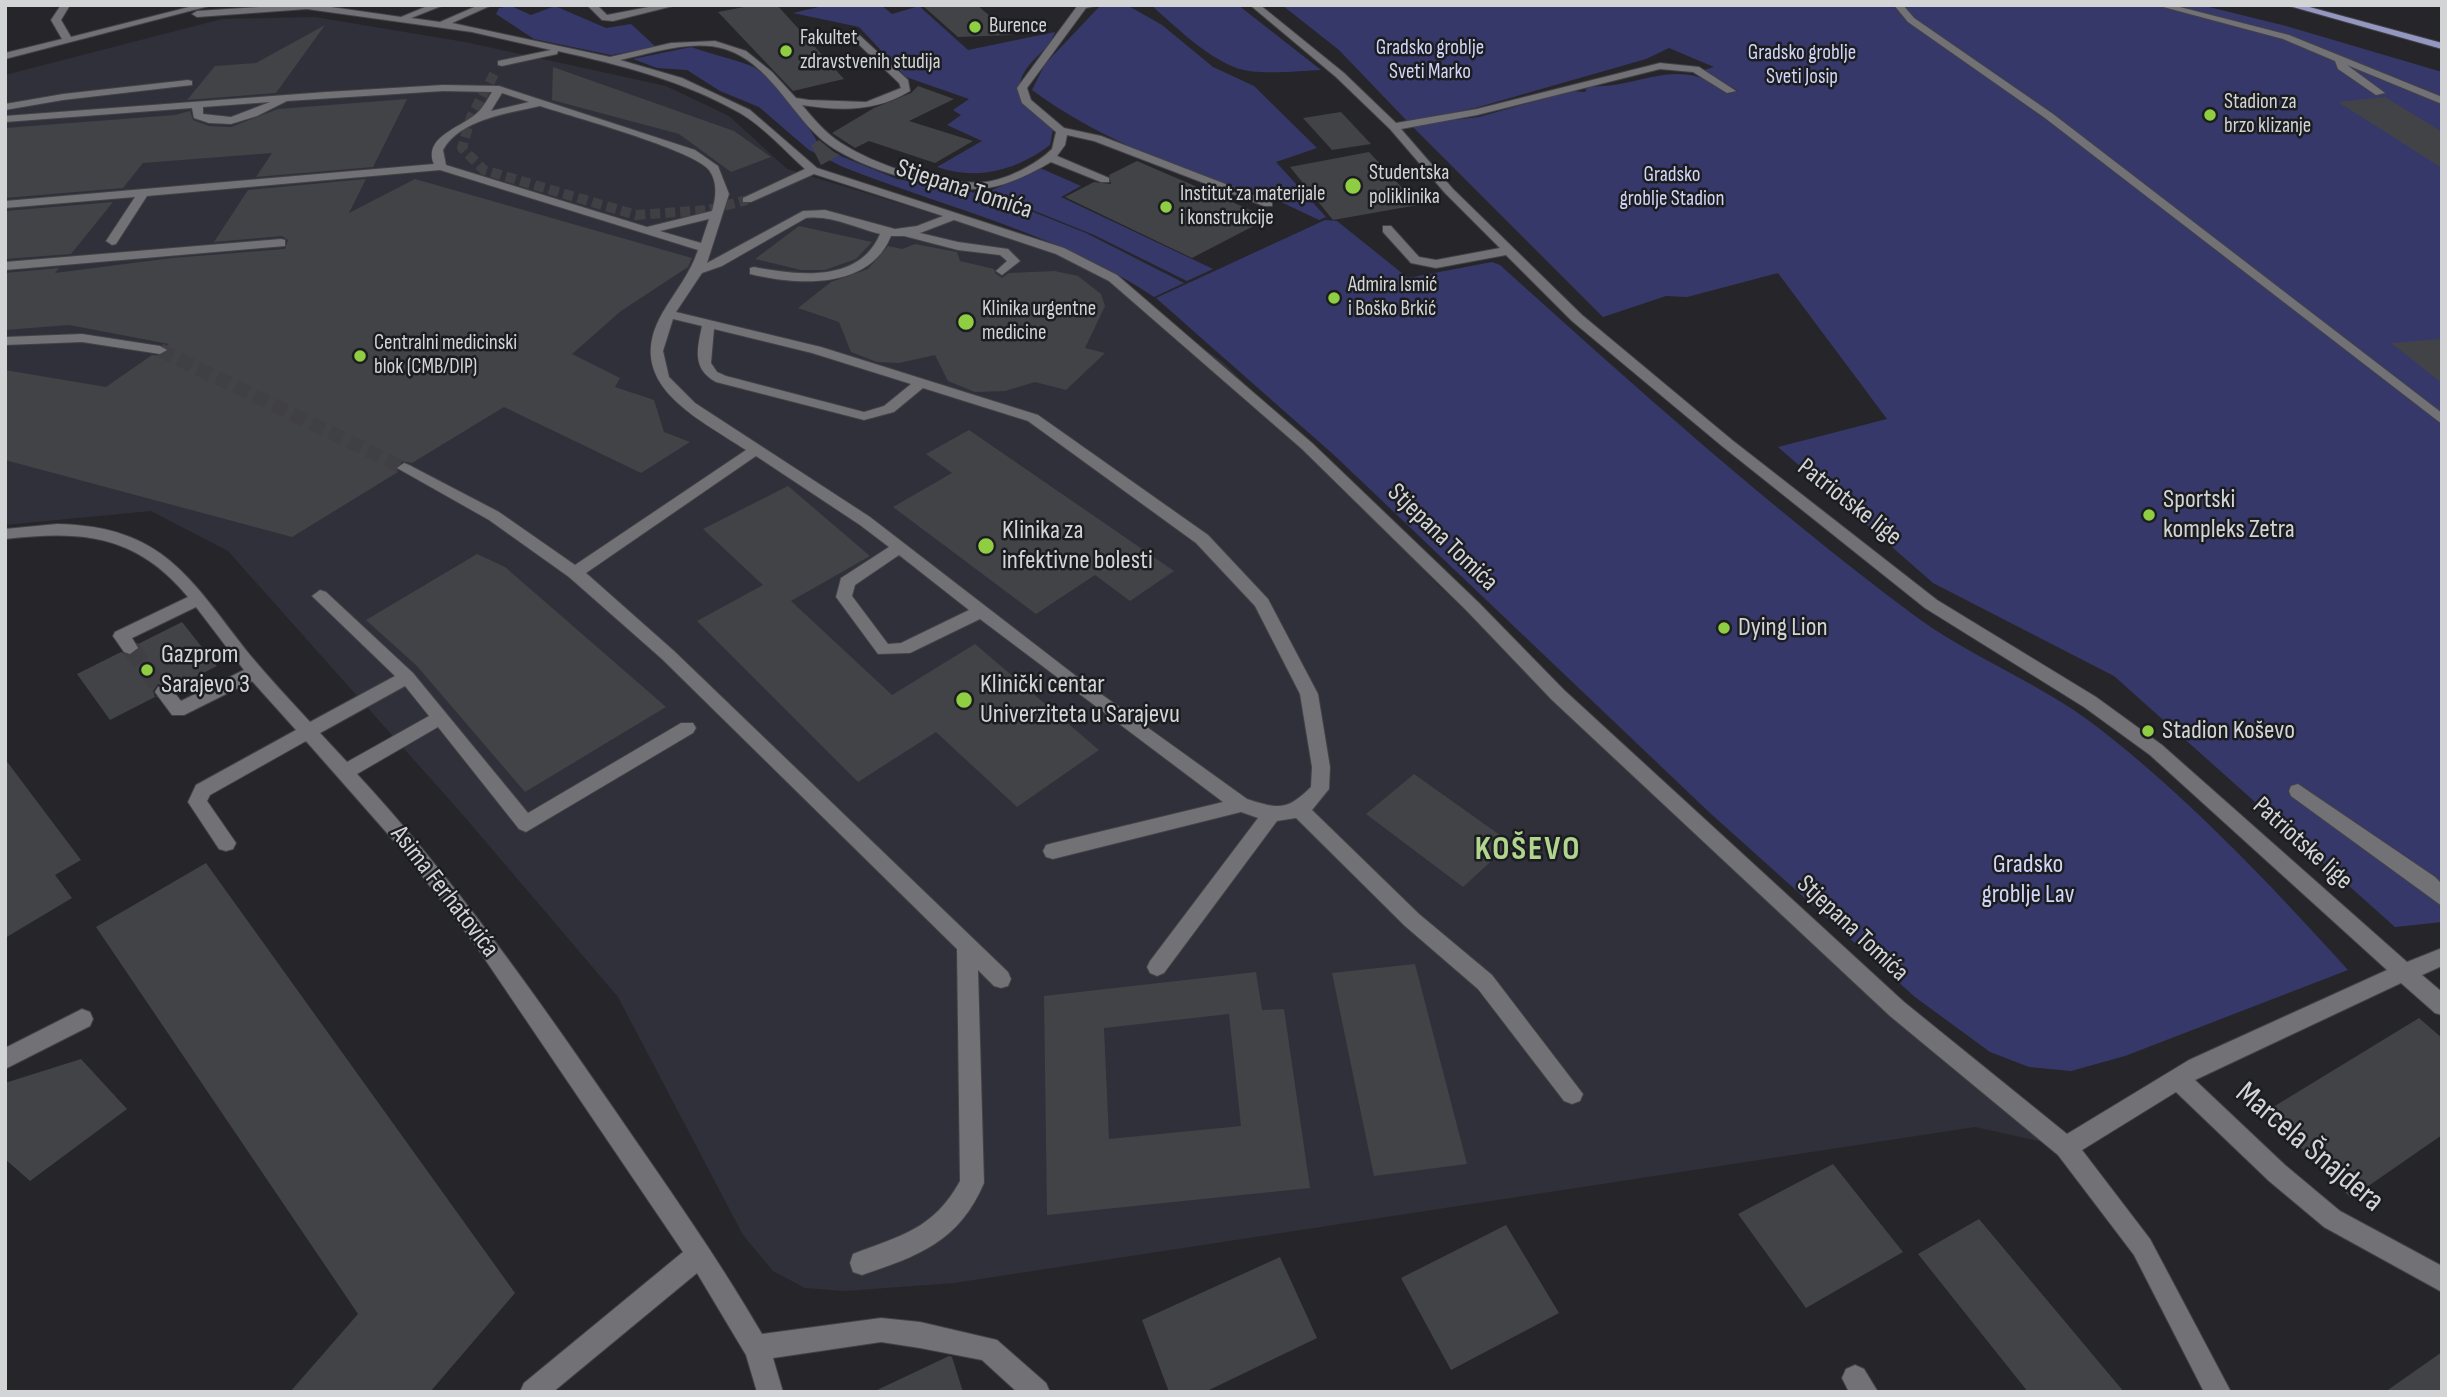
<!DOCTYPE html>
<meta charset="utf-8">
<style>
body{margin:0}
#map{position:relative;width:2447px;height:1397px;overflow:hidden;background:#26262a;font-family:"Sofia Sans Condensed",sans-serif}
canvas{display:block}
.frame{position:absolute;inset:0;border:7px solid #d3d4d6;pointer-events:none}
</style>
<div id="map">
<canvas width="2447" height="1397"></canvas>
<div class="frame"></div>
</div>
<script>
const context = document.querySelector('canvas').getContext('2d');
context.lineJoin = 'round';
function fillPath(path, color) {
  context.fillStyle = color;
  context.fill(path, 'evenodd');
}
function stroke(path, color, width, dash) {
  context.strokeStyle = color;
  context.lineWidth = width;
  context.lineCap = dash ? 'butt' : 'round';
  context.setLineDash(dash || []);
  context.stroke(path);
}
function label(font, color, halo, rows, align = 'center') {
  context.font = font + ' "Sofia Sans Condensed",sans-serif';
  context.lineWidth = 5;
  context.setLineDash([]);
  context.textBaseline = 'middle';
  context.strokeStyle = halo;
  context.fillStyle = color;
  for (const [text, x, y, turn = 0] of rows) {
    context.save();
    context.translate(x, y);
    context.rotate((+turn || 0) * Math.PI / 180);
    context.textAlign = isNaN(turn) ? turn : align;
    if (halo) context.strokeText(text, 0, 0);
    context.fillText(text, 0, 0);
    context.restore();
  }
}
fillPath(new Path2D(`
 M 315,17 L 465,42 L 666,86 L 729,116 L 787,169 L 1075,257 L 1224,363 L 1338,477 L 1438,585 L 2066,1147 L 1975,1127 L 954,1283 L 845,1291 L 805,1288 L 773,1271 L 743,1235 L 618,997 L 463,815 L 228,551 L 151,511 L 5,525 L 5,75 L 222,19 Z`), '#2f303a');
fillPath(new Path2D(`
 M 827,5 L 881,5 L 892,14 L 919,6 L 968,50 L 1055,32 C 1047,52 1035,55 1025,71 C 1008,96 1036,116 1053,129 L 1050,145 C 1017,170 978,181 937,167 L 982,141 L 947,125 L 961,115 L 953,110 L 969,99 L 906,77 L 859,27 L 793,13 Z
 M 1127,5 L 1162,25 L 1213,67 L 1254,86 L 1317,148 L 1276,162 L 1326,217 L 1319,220 L 1258,191 L 1245,196 C 1173,165 1095,137 1032,90 L 1045,64 L 1099,7 Z
 M 1151,5 L 1238,5 L 1321,70 C 1297,71 1255,76 1234,67 C 1203,54 1176,27 1151,5 Z
 M 1282,5 L 2201,5 L 2286,26 L 2442,72 L 2442,922 L 2395,927 L 2114,676 L 1933,583 L 1778,447 L 1887,419 L 1778,273 L 1687,297 L 1666,296 L 1603,317 L 1411,125 L 1479,117 L 1571,91 L 1585,92 L 1588,86 C 1625,90 1662,66 1698,77 C 1708,80 1718,88 1727,94 L 1738,91 L 1704,70 L 1714,67 L 1669,48 L 1646,59 L 1475,108 L 1408,122 L 1339,50 Z
 M 511,6 L 531,15 L 555,6 L 606,28 L 631,24 L 656,47 L 611,55 L 534,39 L 496,14 L 499,8 Z
 M 691,47 C 710,54 730,58 749,65 C 771,73 810,126 821,148 L 897,179 L 993,196 L 1086,233 L 1184,283 L 1154,297 C 1061,234 946,208 843,167 L 809,150 L 759,107 L 720,91 L 687,70 L 657,68 L 633,59 Z
 M 1040,168 L 1081,186 L 1061,197 L 1213,269 L 1187,281 L 1094,235 L 988,192 Z
 M 1325,220 L 1337,221 L 1408,278 L 1492,262 L 1500,265 C 1633,385 1768,506 1911,613 C 1969,657 2039,682 2096,726 C 2188,797 2270,884 2348,970 L 2125,1056 L 2071,1071 L 2029,1067 L 1990,1052 L 1915,997 L 1710,813 L 1334,455 L 1156,298 Z`), '#37386a');
fillPath(new Path2D(`
 M 754,5 L 777,5 L 844,79 L 793,91 L 718,12 Z
 M 922,5 L 977,5 L 1012,35 L 958,37 Z
 M 325,25 L 276,93 L 187,100 L 215,66 L 256,63 Z
 M 553,67 L 734,131 L 771,157 L 731,172 L 679,134 L 552,100 Z
 M 918,86 L 954,99 L 909,121 L 973,141 L 935,163 L 869,141 L 855,148 L 832,133 L 874,108 L 911,93 Z
 M 2385,97 L 2442,132 L 2442,168 L 2338,102 Z
 M 407,99 L 373,167 L 256,177 L 272,153 L 143,163 L 123,188 L 5,198 L 5,128 L 175,115 L 190,111 L 193,120 L 209,126 L 231,127 L 278,109 Z
 M 1341,112 L 1371,144 L 1332,150 L 1303,118 Z
 M 819,140 L 834,152 L 840,155 L 821,165 L 811,145 Z
 M 1369,152 L 1418,205 L 1333,220 L 1290,167 Z
 M 1137,161 L 1269,218 L 1192,258 L 1065,197 L 1094,182 L 1111,184 L 1109,175 Z
 M 366,179 L 349,213 L 415,179 L 692,258 L 688,267 L 621,311 L 572,354 L 620,378 L 615,387 L 654,400 L 664,432 L 690,442 L 641,473 L 504,407 L 412,463 L 402,461 L 394,467 L 398,472 L 292,537 L 5,460 L 5,370 L 106,387 L 152,355 L 161,356 L 169,351 L 166,346 L 169,344 L 69,325 L 5,330 L 5,273 L 59,268 L 55,273 L 172,258 L 285,249 L 288,240 L 282,236 L 214,242 L 248,190 Z
 M 113,202 L 71,254 L 5,259 L 5,211 Z
 M 799,226 L 872,242 L 856,259 L 825,270 L 801,270 L 755,259 Z
 M 915,244 L 957,252 L 960,261 L 994,269 L 995,273 L 1002,278 L 1009,273 L 1055,271 L 1078,276 L 1101,294 L 1105,306 L 1085,348 L 1105,353 L 1066,390 L 1035,382 L 1005,391 L 975,392 L 948,381 L 935,355 L 899,363 L 877,362 L 851,352 L 839,322 L 798,308 L 831,282 L 868,269 L 888,246 L 902,249 Z
 M 2442,339 L 2442,383 L 2391,343 Z
 M 969,430 L 1174,571 L 1130,601 L 1095,575 L 1036,614 L 893,507 L 952,473 L 926,454 Z
 M 788,486 L 870,556 L 791,601 L 892,695 L 975,644 L 1099,750 L 1017,807 L 936,732 L 858,782 L 697,621 L 763,585 L 703,529 Z
 M 477,554 L 505,567 L 666,707 L 525,792 L 417,666 L 366,620 Z
 M 182,622 L 217,666 L 174,688 L 158,684 L 153,691 L 155,697 L 110,720 L 77,674 L 121,652 L 132,656 L 141,648 L 138,644 Z
 M 5,759 L 81,860 L 55,875 L 72,898 L 5,938 Z
 M 1414,774 L 1511,843 L 1463,887 L 1366,814 Z
 M 206,863 L 515,1293 L 430,1392 L 290,1392 L 358,1314 L 96,927 Z
 M 1415,964 L 1467,1164 L 1374,1176 L 1332,973 Z
 M 1256,972 L 1262,1010 L 1284,1009 L 1310,1188 L 1047,1215 L 1044,996 ZM 1229,1014 L 1241,1126 L 1109,1139 L 1104,1028 Z
 M 2419,1018 L 2442,1038 L 2442,1135 L 2351,1198 L 2265,1112 Z
 M 81,1059 L 127,1109 L 30,1181 L 5,1159 L 5,1083 Z
 M 1833,1164 L 1903,1252 L 1806,1308 L 1738,1214 Z
 M 1979,1219 L 2124,1392 L 2028,1392 L 1918,1254 Z
 M 1506,1225 L 1559,1313 L 1451,1370 L 1401,1278 Z
 M 1280,1257 L 1317,1338 L 1205,1392 L 1169,1392 L 1142,1320 Z
 M 2442,1352 L 2442,1392 L 2385,1392 Z
 M 949,1356 L 952,1357 L 963,1392 L 873,1392 Z`), '#424347');
stroke(new Path2D(`
 M 494,74 L 471,117 L 462,148 L 484,170 L 636,215 L 708,210 L 747,200`), '#404044', 10, [10, 5]);
stroke(new Path2D(`
 M 160,350 L 404,468`), '#404044', 14, [14, 7]);
stroke(new Path2D(`
 M 130,648 L 164,692`), '#404044', 18, [18, 9]);
const minor = new Path2D(`
 M 61,5 L 70,5 L 61,20 L 71,37 L 197,5 L 213,5 L 5,59 L 5,53 L 62,39 L 51,20 Z
 M 290,5 L 317,5 L 401,17 L 430,5 L 444,5 L 411,18 L 440,22 L 479,5 L 492,5 L 452,23 L 610,57 L 671,43 L 715,41 L 746,51 L 772,72 L 796,98 L 809,100 L 866,102 L 901,88 L 899,83 L 849,35 L 857,33 L 908,80 L 910,91 C 876,112 841,111 802,105 C 814,119 825,133 841,143 C 879,167 939,186 985,182 C 1006,180 1037,164 1052,149 L 1056,132 L 1022,103 L 1017,88 L 1078,5 L 1099,5 L 1086,8 L 1027,88 L 1031,100 L 1064,128 L 1101,136 L 1272,202 L 1272,206 L 1264,206 L 1094,141 L 1067,135 L 1065,145 L 1057,156 L 1109,178 L 1109,182 L 1101,182 L 1051,162 C 1032,173 1009,185 987,188 C 943,194 854,168 821,139 C 789,111 769,63 725,49 C 692,39 653,53 620,60 L 682,78 L 750,110 L 817,168 L 1064,248 L 1117,275 L 1312,443 L 1479,603 L 1564,690 L 1904,1002 L 2067,1134 L 2189,1060 L 2387,970 L 2150,755 L 2084,707 L 1925,608 L 1722,446 L 1572,321 L 1506,255 L 1436,268 L 1411,263 L 1383,232 L 1383,226 L 1391,226 L 1419,257 L 1436,260 L 1500,248 L 1445,193 L 1390,129 L 1336,77 L 1250,5 L 1260,5 L 1344,73 L 1396,123 L 1477,109 L 1660,63 L 1699,67 L 1736,91 L 1727,93 L 1693,72 L 1660,69 L 1477,115 L 1401,129 L 1453,189 L 1582,315 L 1732,440 L 1937,600 L 2096,697 L 2162,745 L 2407,962 L 2442,948 L 2442,966 L 2422,975 L 2442,992 L 2442,1015 L 2435,1013 L 2401,983 L 2195,1080 L 2285,1165 L 2340,1211 L 2442,1266 L 2442,1292 L 2324,1227 L 2269,1181 L 2176,1092 L 2082,1150 L 2150,1239 L 2231,1392 L 2204,1392 L 2134,1255 L 2058,1155 L 1890,1016 L 1552,700 L 1467,611 L 1302,449 L 1109,281 L 1056,254 L 954,220 L 920,233 L 958,242 L 1008,249 L 1020,261 L 1002,275 L 996,271 L 1007,261 L 1000,255 L 958,250 L 904,236 L 891,236 C 869,291 795,285 750,274 L 750,268 L 754,267 C 796,275 859,284 880,234 C 855,228 832,215 806,218 L 722,266 L 702,273 L 676,312 L 821,347 L 1038,415 L 1208,535 L 1268,599 L 1318,694 L 1330,767 L 1329,789 L 1312,810 L 1419,914 L 1492,975 L 1583,1094 L 1580,1101 L 1572,1104 L 1564,1101 L 1478,989 L 1405,926 L 1296,818 L 1277,821 L 1164,973 L 1157,976 L 1150,973 L 1147,967 L 1150,961 L 1258,818 L 1241,812 L 1053,859 L 1046,857 L 1043,851 L 1046,845 L 1053,843 L 1223,802 L 980,619 L 910,653 L 878,654 L 836,597 L 841,578 L 889,547 L 860,525 L 756,456 L 586,573 L 674,651 L 1008,972 L 1011,979 L 1008,986 L 1001,988 L 994,986 L 978,970 L 984,1183 C 959,1242 918,1256 862,1275 L 853,1272 L 850,1263 L 853,1254 C 901,1235 933,1230 960,1181 L 957,949 L 662,659 L 569,577 L 489,520 L 397,468 L 404,463 L 409,465 L 499,512 L 575,565 L 746,450 C 696,417 621,383 663,312 C 676,290 690,274 698,250 L 440,170 L 147,196 L 116,244 L 112,245 L 106,241 L 135,197 L 5,208 L 5,201 L 434,164 C 423,137 460,128 476,114 C 483,108 487,100 492,92 L 443,91 L 287,101 L 257,116 L 231,124 L 209,123 L 194,118 L 192,108 L 5,122 L 5,116 L 326,92 L 443,85 L 499,86 L 695,150 L 718,166 L 729,194 L 707,263 L 803,211 L 825,210 L 895,229 L 917,226 L 943,216 L 814,174 L 751,202 L 743,202 L 743,198 L 805,169 C 785,151 764,127 740,113 C 684,81 621,65 558,51 L 557,54 L 502,66 L 498,65 L 498,61 L 551,50 L 472,32 L 307,9 L 197,17 L 192,14 L 197,11 ZM 502,93 L 529,102 L 491,111 ZM 270,102 L 231,117 L 203,114 L 203,107 ZM 540,106 C 570,116 694,150 709,170 C 718,182 716,198 712,211 L 647,227 L 446,165 L 443,150 C 460,119 510,113 540,106 ZM 709,219 L 701,243 L 660,231 ZM 673,319 L 702,326 C 697,349 692,369 716,382 L 864,420 L 894,412 L 923,388 L 1028,421 L 1196,543 L 1255,606 L 1300,694 L 1312,767 L 1311,787 C 1287,811 1278,809 1247,799 L 1076,676 L 870,517 L 695,403 L 669,377 L 663,351 ZM 714,329 L 812,353 L 911,384 L 884,406 L 864,412 L 726,376 L 717,372 L 711,363 ZM 899,555 L 969,610 L 901,643 L 888,644 L 852,596 L 855,585 Z
 M 587,5 L 597,5 L 607,15 L 659,5 L 677,5 L 613,21 L 602,20 Z
 M 1894,5 L 1903,5 L 1914,18 L 2053,114 L 2442,413 L 2442,424 L 2045,118 L 1908,22 Z
 M 2156,5 L 2172,5 L 2289,35 L 2442,97 L 2442,104 L 2347,65 L 2385,93 L 2376,95 L 2338,69 L 2335,61 L 2283,39 Z
 M 188,80 L 192,81 L 192,85 L 63,100 L 5,110 L 5,104 L 63,94 Z
 M 281,239 L 285,240 L 285,246 L 5,270 L 5,262 Z
 M 82,334 L 160,346 L 167,350 L 160,354 L 82,342 L 5,345 L 5,337 Z
 M 57,524 C 164,526 190,579 250,655 C 269,678 290,700 310,722 L 395,676 L 312,596 L 320,590 L 326,592 L 413,673 L 528,813 L 681,723 L 693,723 L 696,728 L 693,733 L 526,832 L 519,829 L 438,727 L 357,774 C 454,879 535,994 616,1112 C 666,1185 718,1258 762,1334 L 881,1318 L 920,1322 L 997,1340 L 1046,1383 L 1050,1392 L 1017,1392 L 982,1360 L 920,1348 L 881,1342 L 773,1358 L 783,1392 L 757,1392 L 746,1355 L 697,1273 L 553,1392 L 520,1392 L 524,1383 L 683,1252 L 476,946 L 402,850 L 306,741 L 210,795 L 207,801 L 236,843 L 233,849 L 226,851 L 219,849 L 188,802 L 196,785 L 296,730 L 252,681 L 184,715 L 172,715 L 155,692 L 158,687 L 170,687 L 181,701 L 244,670 L 196,607 L 132,638 L 138,648 L 130,654 L 124,652 L 113,636 L 115,632 L 188,597 C 136,534 82,530 5,539 L 5,529 ZM 405,686 L 429,716 L 347,762 L 320,733 Z
 M 2298,784 L 2435,877 L 2442,884 L 2442,906 L 2291,796 L 2289,791 L 2291,786 Z
 M 82,1009 L 90,1012 L 93,1019 L 90,1026 L 5,1069 L 5,1048 Z
 M 1855,1365 L 1864,1369 L 1878,1392 L 1849,1392 L 1842,1378 L 1846,1369 Z`);
const major = new Path2D(`
 M 2286,5 L 2302,5 L 2442,43 L 2442,49 Z`);
stroke(minor, '#424246', 2);
stroke(major, '#424246', 2);
fillPath(minor, '#717176');
fillPath(major, '#9497c1');
for (const [x, y, r, color] of [
 [975,27,7,"#8fcd42"],
 [786,51,7,"#8fcd42"],
 [2210,115,7,"#8fcd42"],
 [1353,186,9,"#8fcd42"],
 [1166,207,7,"#8fcd42"],
 [1334,298,7,"#8fcd42"],
 [966,322,9,"#8fcd42"],
 [360,356,7,"#8fcd42"],
 [2149,515,7,"#8fcd42"],
 [986,546,9,"#8fcd42"],
 [1724,628,7,"#8fcd42"],
 [147,670,7,"#8fcd42"],
 [964,700,9,"#8fcd42"],
 [2148,731,7,"#8fcd42"]
]) {
  const dot = new Path2D();
  dot.arc(x, y, r, 0, 2 * Math.PI);
  context.fillStyle = color;
  context.fill(dot);
  stroke(dot, '#1c1d21', 2.5);
}
label('21px', '#d3d4d6', '#1c1d21', [
 ["Burence",989,27],
 ["Fakultet",800,39],
 ["zdravstvenih studija",800,63],
 ["Stadion za",2224,103],
 ["brzo klizanje",2224,127],
 ["Studentska",1369,174],
 ["poliklinika",1369,198],
 ["Institut za materijale",1180,195],
 ["i konstrukcije",1180,219],
 ["Admira Ismić",1348,286],
 ["i Boško Brkić",1348,310],
 ["Klinika urgentne",982,310],
 ["medicine",982,334],
 ["Centralni medicinski",374,344],
 ["blok (CMB/DIP)",374,368]
], 'left');
label('21px', '#d1d5f7', '#1c1d21', [
 ["Gradsko groblje",1430,49],
 ["Sveti Marko",1430,73],
 ["Gradsko groblje",1802,54],
 ["Sveti Josip",1802,78],
 ["Gradsko",1672,176],
 ["groblje Stadion",1672,200]
]);
label('26px', '#d3d4d6', '#1c1d21', [
 ["Stjepana Tomića",964,190,18],
 ["Patriotske lige",1849,503,38],
 ["Stjepana Tomića",1442,538,44],
 ["Patriotske lige",2302,844,42],
 ["Asima Ferhatovića",444,892,52],
 ["Stjepana Tomića",1852,929,43]
]);
label('26px', '#d3d4d6', '#1c1d21', [
 ["Sportski",2163,500],
 ["kompleks Zetra",2163,530],
 ["Klinika za",1002,531],
 ["infektivne bolesti",1002,561],
 ["Dying Lion",1738,628],
 ["Gazprom",161,655],
 ["Sarajevo 3",161,685],
 ["Klinički centar",980,685],
 ["Univerziteta u Sarajevu",980,715],
 ["Stadion Koševo",2162,731]
], 'left');
label('26px', '#d1d5f7', '#1c1d21', [
 ["Gradsko",2028,865],
 ["groblje Lav",2028,895]
]);
label('32px', '#d3d4d6', '#1c1d21', [
 ["Marcela Šnajdera",2309,1148,40]
]);
context.letterSpacing = '2px';
label('bold 33px', '#b1d58f', '#1c1d21', [
 ["KOŠEVO",1528,851]
]);
context.letterSpacing = '0px';
</script>
